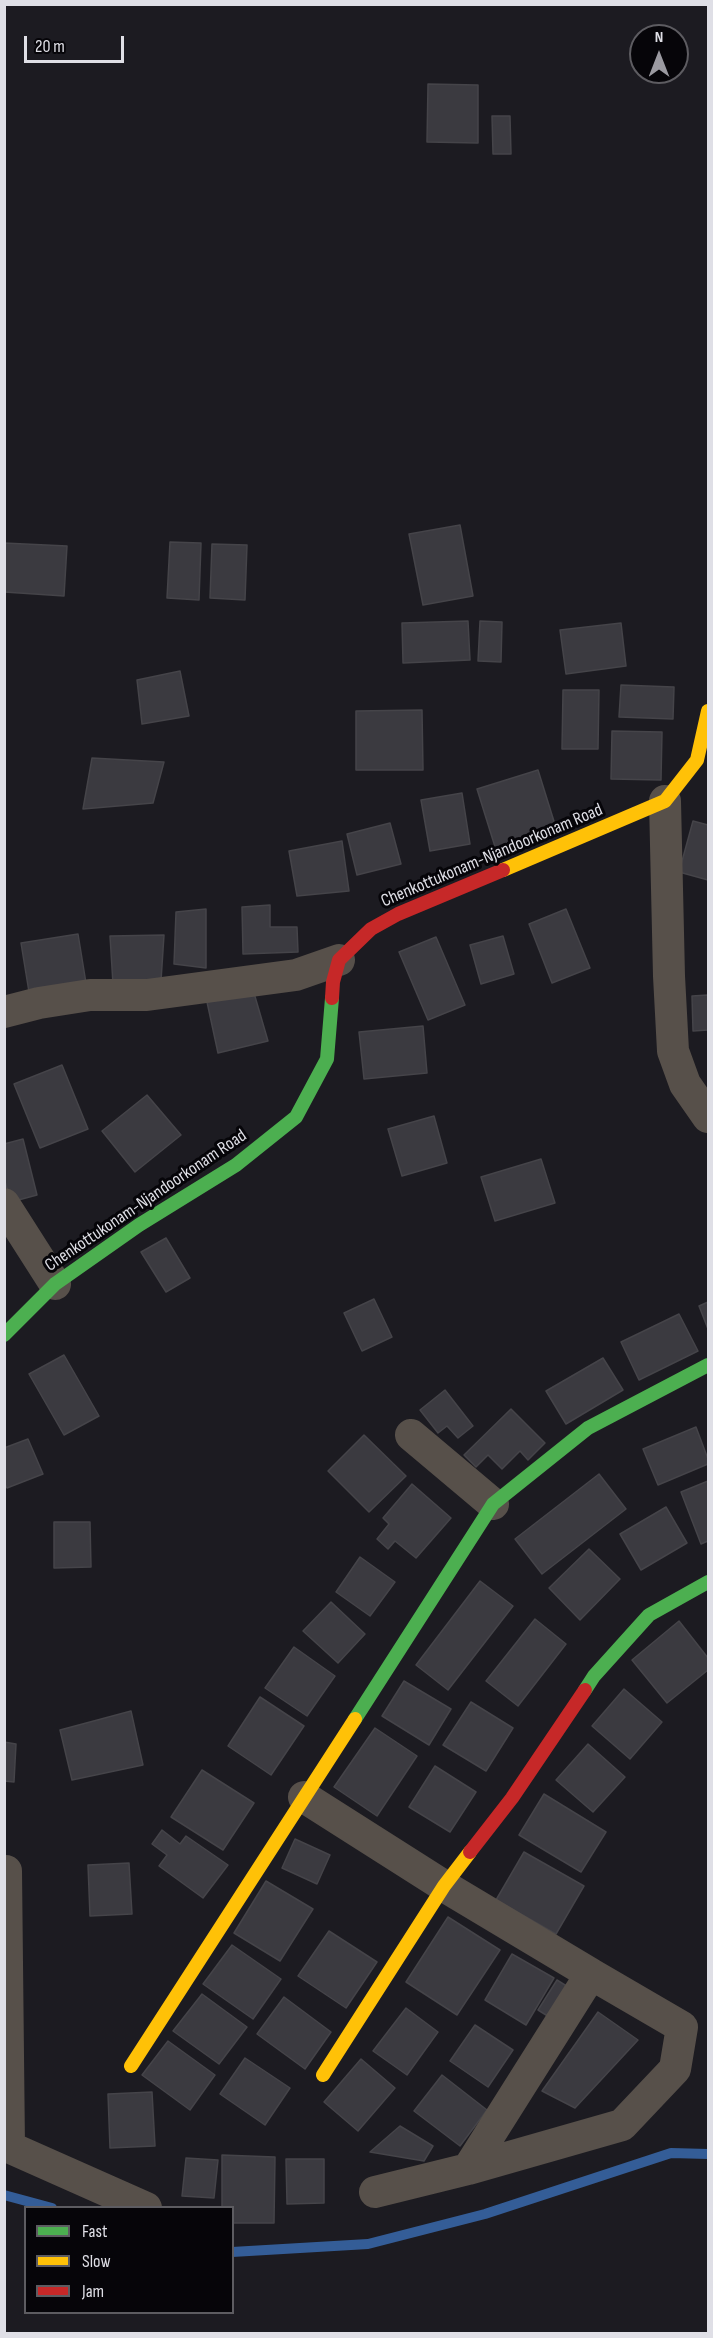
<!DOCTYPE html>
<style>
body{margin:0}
#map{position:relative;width:713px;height:2338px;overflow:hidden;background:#1c1b21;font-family:"Sofia Sans Condensed",sans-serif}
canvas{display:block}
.frame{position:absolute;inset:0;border:6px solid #dfdfe6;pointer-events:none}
.legend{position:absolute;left:24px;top:2206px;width:210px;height:108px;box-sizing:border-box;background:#060509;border:2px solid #5d5c61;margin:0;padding:8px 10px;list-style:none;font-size:18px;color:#dfdfe6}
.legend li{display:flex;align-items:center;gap:12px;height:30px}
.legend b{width:30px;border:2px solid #5d5c61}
.north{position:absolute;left:629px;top:24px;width:60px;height:60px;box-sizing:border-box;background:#060509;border:2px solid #5d5c61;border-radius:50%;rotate:0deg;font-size:16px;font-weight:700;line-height:24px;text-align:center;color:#dfdfe6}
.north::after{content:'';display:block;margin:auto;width:21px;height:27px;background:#9b9aa1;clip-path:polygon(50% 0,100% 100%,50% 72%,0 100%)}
.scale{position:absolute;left:24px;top:36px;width:100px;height:27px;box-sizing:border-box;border:3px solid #dfdfe6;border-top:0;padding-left:8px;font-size:18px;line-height:21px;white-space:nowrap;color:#dfdfe6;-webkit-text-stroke:4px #060509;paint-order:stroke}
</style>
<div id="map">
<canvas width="713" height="2338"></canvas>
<div class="frame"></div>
<ul class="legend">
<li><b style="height:8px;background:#4caf50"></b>Fast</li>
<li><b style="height:8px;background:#ffc107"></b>Slow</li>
<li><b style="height:8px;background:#c62828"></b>Jam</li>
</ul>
<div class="north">N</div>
<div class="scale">20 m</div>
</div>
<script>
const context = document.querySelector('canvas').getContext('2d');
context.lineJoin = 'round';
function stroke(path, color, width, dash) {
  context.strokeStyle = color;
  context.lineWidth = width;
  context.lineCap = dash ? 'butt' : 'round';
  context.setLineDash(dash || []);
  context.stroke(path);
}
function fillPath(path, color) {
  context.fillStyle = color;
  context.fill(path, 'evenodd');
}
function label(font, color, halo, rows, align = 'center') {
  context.font = font + ' "Sofia Sans Condensed",sans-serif';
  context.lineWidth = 6;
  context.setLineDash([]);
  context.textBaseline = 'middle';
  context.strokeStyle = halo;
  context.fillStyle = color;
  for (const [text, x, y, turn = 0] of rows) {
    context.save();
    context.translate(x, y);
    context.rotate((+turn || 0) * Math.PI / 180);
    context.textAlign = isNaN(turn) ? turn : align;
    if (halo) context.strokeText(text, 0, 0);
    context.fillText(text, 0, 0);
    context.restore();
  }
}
stroke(new Path2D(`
 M 4,2195 L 52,2208
 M 232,2252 L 368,2244 L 485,2214 L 671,2153 L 708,2154`), '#345d97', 10);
const building = new Path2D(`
 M 428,84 L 478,85 L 478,143 L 427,142 Z
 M 492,116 L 510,116 L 511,154 L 493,154 Z
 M 460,525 L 473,596 L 423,605 L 409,534 Z
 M 170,542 L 201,543 L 199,600 L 167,598 Z
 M 4,543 L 67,546 L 64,596 L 4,592 Z
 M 212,544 L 247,545 L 245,600 L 210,598 Z
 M 468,621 L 470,660 L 403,663 L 402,623 Z
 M 480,621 L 502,622 L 501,662 L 478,661 Z
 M 621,623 L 626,666 L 566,674 L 560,630 Z
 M 180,671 L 189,716 L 142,724 L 137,680 Z
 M 621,685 L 674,687 L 673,719 L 619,717 Z
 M 563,690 L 599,690 L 598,749 L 562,749 Z
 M 422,710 L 423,770 L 356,770 L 356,711 Z
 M 612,731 L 662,732 L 661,780 L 611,779 Z
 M 92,758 L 164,762 L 153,803 L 83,809 Z
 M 538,770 L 557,831 L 496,850 L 477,789 Z
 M 462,793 L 470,844 L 430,851 L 421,800 Z
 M 693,821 L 708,825 L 708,880 L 679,872 Z
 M 390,823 L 401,864 L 357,875 L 347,834 Z
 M 342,841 L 349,891 L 297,896 L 289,851 Z
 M 270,905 L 270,927 L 297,927 L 298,952 L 243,954 L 242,907 Z
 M 206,909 L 206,968 L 174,964 L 176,912 Z
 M 566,909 L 590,968 L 552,983 L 529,924 Z
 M 78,934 L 86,983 L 29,992 L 21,943 Z
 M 164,935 L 161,981 L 113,984 L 110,936 Z
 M 503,936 L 514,974 L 481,984 L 470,945 Z
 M 436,937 L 465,1005 L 428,1020 L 399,952 Z
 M 254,993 L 268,1041 L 218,1053 L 207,1002 Z
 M 708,995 L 708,1030 L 693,1031 L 692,996 Z
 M 423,1026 L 427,1073 L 364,1079 L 359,1032 Z
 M 62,1065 L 88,1129 L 40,1148 L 14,1084 Z
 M 147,1095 L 181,1135 L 135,1172 L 102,1131 Z
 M 434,1116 L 447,1163 L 402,1176 L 388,1129 Z
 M 23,1139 L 37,1195 L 11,1202 L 4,1178 L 4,1144 Z
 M 541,1159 L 555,1203 L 495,1221 L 481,1177 Z
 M 166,1238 L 190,1278 L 166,1292 L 141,1252 Z
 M 374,1299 L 392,1337 L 362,1351 L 344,1313 Z
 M 708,1302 L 708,1329 L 699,1306 Z
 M 679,1314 L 698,1351 L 639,1380 L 621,1342 Z
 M 64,1355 L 99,1416 L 64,1435 L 29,1374 Z
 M 603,1358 L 623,1390 L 566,1424 L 546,1391 Z
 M 445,1390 L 473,1426 L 458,1438 L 447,1426 L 438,1433 L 420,1410 Z
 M 511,1409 L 545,1443 L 528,1460 L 520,1451 L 502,1469 L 488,1455 L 476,1467 L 464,1455 Z
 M 696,1427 L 708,1459 L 708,1464 L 658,1485 L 643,1449 Z
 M 364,1435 L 406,1476 L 369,1512 L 328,1471 Z
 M 28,1439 L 43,1474 L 7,1488 L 4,1482 L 4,1448 Z
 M 599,1474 L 626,1509 L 542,1574 L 515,1539 Z
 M 708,1481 L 708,1541 L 701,1544 L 681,1492 Z
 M 412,1484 L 451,1518 L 416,1558 L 395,1541 L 388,1549 L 377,1539 L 389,1524 L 383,1518 Z
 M 666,1507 L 687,1543 L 641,1570 L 620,1534 Z
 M 54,1522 L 90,1522 L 91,1567 L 54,1568 Z
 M 589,1549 L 620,1579 L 580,1620 L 549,1588 Z
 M 360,1557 L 395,1582 L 370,1616 L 336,1592 Z
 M 480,1581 L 513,1606 L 448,1690 L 416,1665 Z
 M 331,1602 L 365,1634 L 338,1663 L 303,1631 Z
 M 535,1619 L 566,1644 L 518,1706 L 486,1681 Z
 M 679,1621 L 708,1658 L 708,1670 L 667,1703 L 632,1660 Z
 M 294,1647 L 335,1676 L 307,1716 L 265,1688 Z
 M 404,1681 L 451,1709 L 429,1745 L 382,1716 Z
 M 624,1689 L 662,1722 L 630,1759 L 592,1726 Z
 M 260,1697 L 304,1726 L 271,1775 L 228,1746 Z
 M 471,1702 L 513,1728 L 486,1771 L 443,1745 Z
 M 131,1711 L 143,1765 L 72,1780 L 60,1730 Z
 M 375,1728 L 417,1756 L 377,1816 L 334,1787 Z
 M 4,1742 L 16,1744 L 14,1782 L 4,1781 Z
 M 588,1744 L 625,1777 L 593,1812 L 556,1780 Z
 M 435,1766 L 476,1792 L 450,1832 L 409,1807 Z
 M 202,1770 L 254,1803 L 223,1850 L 171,1817 Z
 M 544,1794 L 606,1832 L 581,1872 L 519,1835 Z
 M 162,1830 L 180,1844 L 186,1836 L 228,1865 L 203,1898 L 159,1866 L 167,1855 L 152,1844 Z
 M 295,1839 L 330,1855 L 317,1884 L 282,1868 Z
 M 524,1852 L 584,1886 L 556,1934 L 496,1900 Z
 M 129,1863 L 132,1914 L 90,1916 L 88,1865 Z
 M 266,1881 L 313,1909 L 280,1961 L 234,1933 Z
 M 448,1917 L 500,1950 L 457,2015 L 406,1982 Z
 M 329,1931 L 377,1962 L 346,2008 L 298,1976 Z
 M 232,1945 L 281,1979 L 253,2019 L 203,1984 Z
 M 512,1954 L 554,1978 L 526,2025 L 485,2000 Z
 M 557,1980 L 573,1990 L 554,2020 L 538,2010 Z
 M 202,1994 L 247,2027 L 219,2064 L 173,2031 Z
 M 284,1997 L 331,2032 L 305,2069 L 257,2034 Z
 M 406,2008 L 438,2032 L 407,2075 L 373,2051 Z
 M 598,2012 L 638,2040 L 575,2108 L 542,2091 Z
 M 475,2025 L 513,2050 L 488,2087 L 450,2061 Z
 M 168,2041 L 215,2075 L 190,2110 L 142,2075 Z
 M 245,2058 L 290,2088 L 265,2125 L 220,2094 Z
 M 361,2059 L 395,2088 L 358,2131 L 324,2102 Z
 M 442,2075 L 487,2110 L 460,2146 L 414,2111 Z
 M 152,2092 L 155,2146 L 110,2148 L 108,2094 Z
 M 400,2126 L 433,2146 L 424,2161 L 370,2152 Z
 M 222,2155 L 275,2157 L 274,2223 L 232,2223 L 232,2208 L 222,2208 Z
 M 186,2158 L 218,2160 L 214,2198 L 182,2196 Z
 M 286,2159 L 324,2159 L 324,2203 L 287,2204 Z`);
fillPath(building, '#3b3a40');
stroke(building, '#454449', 1.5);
stroke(new Path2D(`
 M 665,801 L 669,976 L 673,1051 L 685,1084 L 708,1117
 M 4,1012 L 39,1003 L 90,995 L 147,995 L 296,975 L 339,960
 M 4,1204 L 55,1284
 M 411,1435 L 493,1504
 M 304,1797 L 444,1886 L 591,1974 L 468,2169
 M 6,1871 L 9,2147
 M 4,2145 L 146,2208
 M 375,2192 L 468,2169 L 622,2125 L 675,2069 L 682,2027 L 591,1974`), '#57504a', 32);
stroke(new Path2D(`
 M 4,1335 L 55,1284 L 139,1225 L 236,1165 L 296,1117 L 327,1059 L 332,998
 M 585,1690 L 594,1676 L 649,1615 L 708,1582
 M 355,1719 L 493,1504 L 588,1428 L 708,1365`), '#4caf50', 14);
stroke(new Path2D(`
 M 503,870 L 665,801 L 697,760 L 708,711
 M 131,2066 L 355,1719
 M 323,2075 L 444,1886 L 470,1852`), '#ffc107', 14);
stroke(new Path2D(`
 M 332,998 L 333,982 L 339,960 L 371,929 L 398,914 L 503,870
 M 470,1852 L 512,1798 L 585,1690`), '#c62828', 14);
label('18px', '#dfdfe6', '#060509', [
 ["Chenkottukonam-Njandoorkonam Road",492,856,-23],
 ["Chenkottukonam-Njandoorkonam Road",146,1201,-34]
]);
</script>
